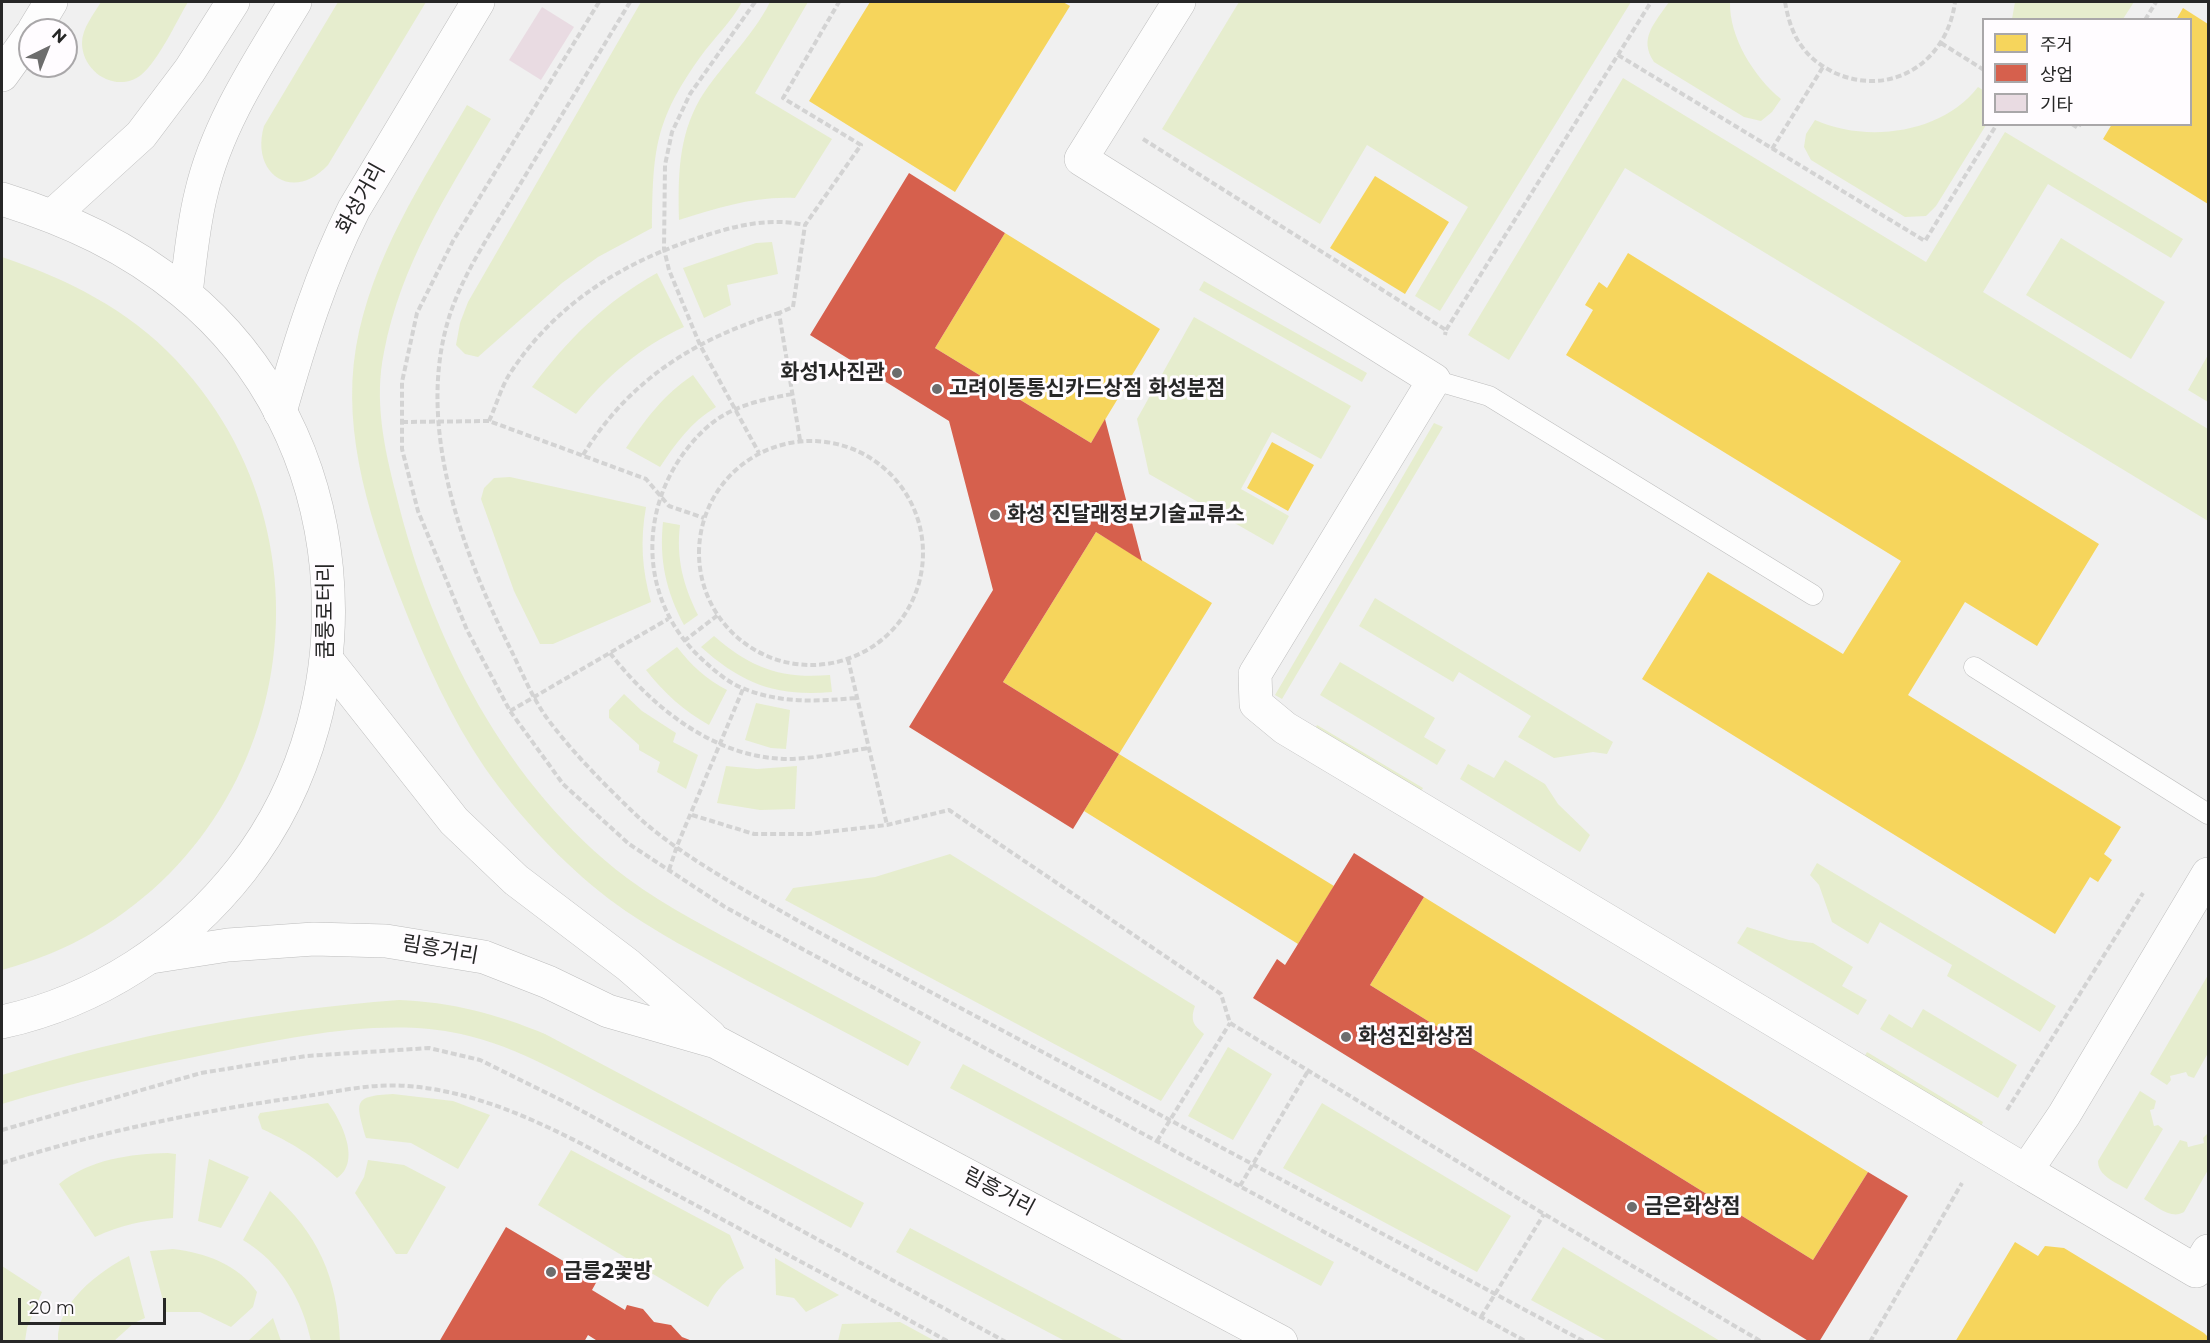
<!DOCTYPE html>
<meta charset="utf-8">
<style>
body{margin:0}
#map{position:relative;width:2210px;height:1343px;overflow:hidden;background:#f0f0f0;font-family:Montserrat,"Noto Sans KR",sans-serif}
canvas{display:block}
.frame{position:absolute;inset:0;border:3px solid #272727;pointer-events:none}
.legend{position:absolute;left:1982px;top:18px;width:210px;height:108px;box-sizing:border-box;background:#fffcff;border:2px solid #a9a7a9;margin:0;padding:8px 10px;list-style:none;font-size:18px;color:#272727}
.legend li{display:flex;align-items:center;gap:12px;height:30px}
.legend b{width:30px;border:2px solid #a9a7a9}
.north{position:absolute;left:18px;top:18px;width:60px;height:60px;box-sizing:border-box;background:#fffcff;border:2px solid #a9a7a9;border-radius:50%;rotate:43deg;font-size:16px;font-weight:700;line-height:24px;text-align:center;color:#272727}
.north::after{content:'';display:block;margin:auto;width:21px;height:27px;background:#6d6d6d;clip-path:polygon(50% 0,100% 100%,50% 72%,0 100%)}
.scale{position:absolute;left:18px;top:1298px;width:148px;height:27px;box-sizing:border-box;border:3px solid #272727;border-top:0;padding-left:8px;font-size:18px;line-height:21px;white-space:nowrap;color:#272727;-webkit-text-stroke:4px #fffcff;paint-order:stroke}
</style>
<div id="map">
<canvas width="2210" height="1343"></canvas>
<div class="frame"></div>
<ul class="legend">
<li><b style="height:16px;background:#f6d55c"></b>주거</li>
<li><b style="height:16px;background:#d6604d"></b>상업</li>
<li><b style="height:16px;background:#e9dbe2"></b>기타</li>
</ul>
<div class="north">N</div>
<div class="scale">20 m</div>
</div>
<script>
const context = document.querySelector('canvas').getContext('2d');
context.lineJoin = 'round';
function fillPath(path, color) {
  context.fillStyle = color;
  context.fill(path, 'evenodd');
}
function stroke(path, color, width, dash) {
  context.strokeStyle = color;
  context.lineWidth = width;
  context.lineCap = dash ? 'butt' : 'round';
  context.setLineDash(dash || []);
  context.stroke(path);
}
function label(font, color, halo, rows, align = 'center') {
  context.font = font + ' Montserrat,"Noto Sans KR",sans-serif';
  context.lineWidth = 6;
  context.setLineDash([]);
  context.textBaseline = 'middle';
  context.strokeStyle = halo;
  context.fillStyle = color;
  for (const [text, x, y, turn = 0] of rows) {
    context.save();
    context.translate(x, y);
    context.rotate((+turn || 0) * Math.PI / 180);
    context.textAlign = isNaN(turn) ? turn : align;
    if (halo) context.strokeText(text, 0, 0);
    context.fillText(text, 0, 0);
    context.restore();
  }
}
fillPath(new Path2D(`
 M 101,2 L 188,2 C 176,22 159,60 141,75 C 116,94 82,72 82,43 C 82,28 94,14 101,2 Z
 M 338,2 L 426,2 L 328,165 C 293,203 250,174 264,126 Z
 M 641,2 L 742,2 C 732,21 714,38 701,56 C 654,121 653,151 652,228 L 598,257 L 562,283 L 478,357 L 465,354 L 456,345 L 460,323 L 468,302 Z
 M 770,2 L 808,2 L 755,93 L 832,139 L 795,198 C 754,196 718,208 679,220 C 678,178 678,137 700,99 C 721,65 752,38 770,2 Z
 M 1239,2 L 1631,2 L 1440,311 L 1415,296 L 1468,207 L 1367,145 L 1320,224 L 1162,129 Z
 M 1669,2 L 1730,2 C 1729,37 1754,77 1781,99 L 1772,112 L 1761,121 L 1744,117 L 1654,62 C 1638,38 1655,23 1669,2 Z
 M 2015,2 L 2134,2 L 2123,19 L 2012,19 Z
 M 1623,78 L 1926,262 L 2005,132 L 2183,239 L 2171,258 L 2048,184 L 1983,292 L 2208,429 L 2208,521 L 1625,168 L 1509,360 L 1468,335 Z
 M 1978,87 L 1983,90 L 1984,124 L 1986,125 L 1936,206 L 1926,216 L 1905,217 L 1811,160 L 1804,147 L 1806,134 L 1815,120 C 1866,143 1942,134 1978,87 Z
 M 467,105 L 491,119 C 446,196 401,264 384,352 C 374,400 384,447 396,494 C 431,639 506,786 627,878 C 668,908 712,930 756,954 C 811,983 866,1012 921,1042 L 908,1066 C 855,1037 801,1009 748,981 C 700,955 653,932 609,899 C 562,863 519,816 485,768 C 451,718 426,663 404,607 C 372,525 341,436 356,347 C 372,257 422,182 467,105 Z
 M 2061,238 L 2165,302 L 2131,359 L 2026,295 Z
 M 772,242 L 778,274 L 727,285 L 731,305 L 704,318 L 683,268 L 756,243 Z
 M 2,257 C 67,279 128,309 176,360 C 367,564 272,899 2,970 Z
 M 657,273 L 684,327 C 640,347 606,377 576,414 L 532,387 C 568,339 605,302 657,273 Z
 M 1204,281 L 1367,373 L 1362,382 L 1199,290 Z
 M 1194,317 L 1351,406 L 1321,459 L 1272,432 L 1241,489 L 1289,516 L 1273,545 L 1149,474 L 1137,419 Z
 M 2208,355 L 2208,402 L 2188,390 Z
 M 693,375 L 716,407 C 691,422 676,443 660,467 L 626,448 C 645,420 664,394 693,375 Z
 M 1434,423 L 1443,427 L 1282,699 L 1275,695 Z
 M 510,477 L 646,507 C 640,541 642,569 651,602 L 553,644 L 540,644 L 514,591 L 481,499 L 484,488 L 494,478 Z
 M 663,522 L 680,525 C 676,558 683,585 698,615 L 684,625 C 666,591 659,560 663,522 Z
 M 1375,598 L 1613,742 L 1607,754 L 1593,752 L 1554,758 L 1518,737 L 1531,716 L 1459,672 L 1453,682 L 1359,626 Z
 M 714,636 C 751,668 780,679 830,675 L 832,692 C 777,697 742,684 701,647 Z
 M 677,647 C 691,665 707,680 727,690 L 709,725 C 684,711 664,693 646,670 Z
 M 1340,662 L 1435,718 L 1424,737 L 1446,750 L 1437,765 L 1320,695 Z
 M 624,694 L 642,711 L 676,733 L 673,742 L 698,755 L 686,789 L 657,772 L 660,762 L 639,750 L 639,745 L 609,718 L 609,710 Z
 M 756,703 L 790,710 L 786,749 L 771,748 L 745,740 Z
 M 1317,725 L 1423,788 L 1419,795 L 1313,732 Z
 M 1505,760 L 1545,784 L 1558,804 L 1590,835 L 1580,852 L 1460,779 L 1468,764 L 1494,778 Z
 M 726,766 L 757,769 L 797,766 L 795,809 L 760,810 L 717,803 Z
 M 950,854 L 1195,1006 C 1190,1020 1193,1025 1204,1034 L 1161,1101 L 785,900 L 793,888 L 875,877 Z
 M 1817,863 L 2056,1006 L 2040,1032 L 1947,976 L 1952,965 L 1880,922 L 1868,944 L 1832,922 L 1819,885 L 1810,875 Z
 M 1747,927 L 1789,940 L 1813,943 L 1853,967 L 1842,986 L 1867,1000 L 1858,1015 L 1737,943 Z
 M 2208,975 L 2208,1053 L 2194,1078 L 2188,1076 L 2186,1072 L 2170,1076 L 2171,1080 L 2167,1085 L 2150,1074 Z
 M 399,1000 C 451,1002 497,1014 545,1034 L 864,1203 L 851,1228 C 777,1187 702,1147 627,1108 C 573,1080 520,1047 461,1034 C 385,1017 293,1037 218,1052 C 145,1067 73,1082 2,1104 L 2,1075 C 130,1035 265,1010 399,1000 Z
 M 1923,1009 L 2017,1065 L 1998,1098 L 1880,1029 L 1889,1014 L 1912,1028 Z
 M 1228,1047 L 1272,1074 L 1233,1140 L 1188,1116 Z
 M 1867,1052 L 1983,1122 L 1980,1129 L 1863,1059 Z
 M 963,1064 L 1334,1262 L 1321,1286 L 950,1088 Z
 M 2140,1091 L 2156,1101 L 2154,1109 L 2150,1110 L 2154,1126 L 2158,1125 L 2163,1129 L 2127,1189 C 2115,1182 2098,1176 2098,1161 Z
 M 393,1094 L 453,1101 L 490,1115 L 458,1169 L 411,1143 L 366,1138 C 356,1102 352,1096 393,1094 Z
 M 328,1103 C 341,1120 362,1162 337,1178 C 312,1155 292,1143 262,1129 L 258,1117 L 260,1113 Z
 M 1322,1103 L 1511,1216 L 1477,1272 L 1283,1168 Z
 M 2208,1133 L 2208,1170 L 2184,1212 C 2171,1220 2156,1206 2144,1199 L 2180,1140 L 2187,1142 L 2188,1147 L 2204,1143 L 2203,1138 Z
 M 571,1150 L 730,1235 L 744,1268 C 726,1279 717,1289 708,1307 L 538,1205 Z
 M 168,1153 L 176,1154 L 173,1218 C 144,1220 121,1225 95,1237 L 59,1184 C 90,1159 130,1154 168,1153 Z
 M 209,1159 L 249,1177 L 221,1228 L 198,1221 Z
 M 368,1160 L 404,1165 L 446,1187 L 407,1254 L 396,1254 L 355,1193 L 364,1177 Z
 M 270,1191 C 319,1234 337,1277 340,1341 L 311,1341 C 302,1299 281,1263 243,1240 Z
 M 910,1228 L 1125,1341 L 1065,1341 L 896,1252 Z
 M 1563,1247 L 1720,1341 L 1607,1341 L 1531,1300 Z
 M 173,1249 C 205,1253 238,1264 257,1292 L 253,1307 L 231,1327 L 200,1312 L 166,1312 L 150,1251 Z
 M 129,1256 L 145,1318 L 134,1323 L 114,1341 L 58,1341 C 56,1304 99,1271 129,1256 Z
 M 775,1258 L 839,1295 L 806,1312 L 794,1298 L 776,1295 Z
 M 2,1266 L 42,1292 L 27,1328 L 25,1341 L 2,1341 Z
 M 273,1318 L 281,1341 L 248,1341 Z
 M 900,1322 L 935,1341 L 838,1341 L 842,1324 Z`), '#e6edce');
fillPath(new Path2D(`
 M 870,2 L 1063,2 L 1070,6 L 955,192 L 809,101 Z
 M 2183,8 L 2208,24 L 2208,204 L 2103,139 L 2112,124 L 2190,124 L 2190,20 L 2176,20 Z
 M 1375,176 L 1449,222 L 1405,294 L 1330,248 Z
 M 1005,233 L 1160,329 L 1091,443 L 935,348 Z
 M 1628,253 L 2099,544 L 2037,646 L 1965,602 L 1908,695 L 2121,827 L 2104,854 L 2112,860 L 2098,882 L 2090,877 L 2055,934 L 1642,679 L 1708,572 L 1843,654 L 1901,561 L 1566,355 L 1593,310 L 1585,305 L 1599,282 L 1607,288 Z
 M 1272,442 L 1314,465 L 1288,511 L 1247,488 Z
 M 1096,532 L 1212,603 L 1119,754 L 1003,682 Z
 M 1119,754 L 1334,886 L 1298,944 L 1084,811 Z
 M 1424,897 L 1868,1172 L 1813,1260 L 1370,985 Z
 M 2015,1242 L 2038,1256 L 2045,1246 L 2064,1248 L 2204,1333 L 2208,1337 L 2208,1342 L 1955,1342 Z`), '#f6d55c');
fillPath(new Path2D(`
 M 909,173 L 1005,233 L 935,348 L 1091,443 L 1105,419 L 1142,561 L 1096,532 L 1003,682 L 1119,754 L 1073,829 L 909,727 L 993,590 L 949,421 L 810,335 Z
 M 1354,853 L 1424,897 L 1370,985 L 1813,1260 L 1868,1172 L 1908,1196 L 1819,1342 L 1810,1342 L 1253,998 L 1277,959 L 1285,965 Z
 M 506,1227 L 597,1281 L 592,1290 L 625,1310 L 627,1305 L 643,1309 L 654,1322 L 671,1325 L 682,1337 L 695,1342 L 599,1342 L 588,1335 L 584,1342 L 439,1342 Z`), '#d6604d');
fillPath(new Path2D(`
 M 542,7 L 574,27 L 541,80 L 509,60 Z`), '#e9dbe2');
const lane = new Path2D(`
 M 1434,380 L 1489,396 L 1813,595
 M 1974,667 L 2208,814`);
const street = new Path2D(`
 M 1179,2 L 1081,159 L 1434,380 L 1255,674 L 1256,704 L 1285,728 L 2026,1171 L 2064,1115 L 2208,874
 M 2026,1171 L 2196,1271 L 2208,1251`);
const primary = new Path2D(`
 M 34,30 L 51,2
 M 2,75 L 30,36
 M 280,412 C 300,342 321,274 354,209 L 478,2
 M 327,660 L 454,821 L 516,880 L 628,965 L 710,1036
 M 151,957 L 228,945 L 314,939 L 386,941 L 484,957 L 548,982 L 608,1011 L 716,1042 L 1281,1342`);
const highway = new Path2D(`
 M 2,199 C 69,220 128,247 183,292 C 354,431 375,698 242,869 C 182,946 97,1001 2,1022
 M 53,215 L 141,135 L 190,70 L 233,2
 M 186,294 C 190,260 193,226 201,194 C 217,124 259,62 295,2`);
stroke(lane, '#bdbdbd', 21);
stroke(street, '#bdbdbd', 34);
stroke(primary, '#bdbdbd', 34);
stroke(highway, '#bdbdbd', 34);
stroke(new Path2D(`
 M 599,2 L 453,241 L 417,313 L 402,382 L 402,449 L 418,511 L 467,630 L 510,711 L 563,784 L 629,844 L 725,907 L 1527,1342
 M 630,2 C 592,65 554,128 516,191 C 490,235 457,281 445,332 C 419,437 465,558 512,652 C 524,677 535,704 553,726 C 577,757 606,786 634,813 C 680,857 754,895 809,927 L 1585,1342
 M 755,2 L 690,94 L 672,132 L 665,165 L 664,249 L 669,270 L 700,345 L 759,453
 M 1785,2 C 1788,18 1792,34 1803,48 C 1811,59 1823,67 1835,73 C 1892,98 1947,62 1955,2
 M 2145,20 L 2156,2
 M 1941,43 L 1984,70
 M 1618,55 L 1925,241 L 1997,124
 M 2072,124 L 2078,128 L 2080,124
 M 1143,139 L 1446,330 L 1445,335
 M 1772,149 L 1823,67
 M 1446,330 L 1651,2
 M 792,394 C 760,400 730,406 705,429 C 637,493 633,598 704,661 C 716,672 730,684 745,689 C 782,704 818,701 857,698
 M 489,421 C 496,406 501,388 509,375 C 554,305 621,263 698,238 C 734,226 767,217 805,225
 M 402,422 L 489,421 L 646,479 L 669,506 L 704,518
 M 800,440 L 779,313 L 793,307 L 805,225 L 861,145 L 783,98 L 839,2
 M699 553a112 112 0 1 1 224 0a112 112 0 1 1-224 0Z
 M 583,455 C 630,379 695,339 779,313
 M 684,641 L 718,615
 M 610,653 C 652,707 714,758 787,759 C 814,759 842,752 869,748
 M 848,659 L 887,825
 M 510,711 L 668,619
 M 692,815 L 754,834 L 809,834 L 887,825 L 949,810 L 1221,994 L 1230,1023 L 1544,1214 L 1762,1342
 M 669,870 L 677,846 L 743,689
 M 2007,1110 L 2143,893
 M 2,1130 L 201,1073 L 306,1056 L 429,1048 L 480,1060 L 571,1105 L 1006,1342
 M 1157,1141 L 1230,1023
 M 2,1163 C 99,1132 200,1111 300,1097 C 335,1092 371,1083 407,1086 C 503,1093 591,1150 675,1194 C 766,1243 858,1292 949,1342
 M 1240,1186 L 1308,1071
 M 1481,1317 L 1544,1214
 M 1870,1342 L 1962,1183`), '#d3d3d3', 4, [6, 3]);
stroke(lane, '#fdfdfd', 20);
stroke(street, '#fdfdfd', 33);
stroke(primary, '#fdfdfd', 33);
stroke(highway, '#fdfdfd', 33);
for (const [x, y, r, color] of [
 [897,373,6,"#6d6d6d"],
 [937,389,6,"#6d6d6d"],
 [995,515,6,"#6d6d6d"],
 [1346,1037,6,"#6d6d6d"],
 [1632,1207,6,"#6d6d6d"],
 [551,1272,6,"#6d6d6d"]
]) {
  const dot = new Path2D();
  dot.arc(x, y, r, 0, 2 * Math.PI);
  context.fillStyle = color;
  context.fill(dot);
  stroke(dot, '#fffcff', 2);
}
label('21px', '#272727', '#fffcff', [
 ["화성거리",361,199,-61],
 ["쿰룽로터리",326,611,-90],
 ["림흥거리",440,950,10],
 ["림흥거리",999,1192,28]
]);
label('bold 21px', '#272727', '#fffcff', [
 ["화성1사진관",885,373,"right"],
 ["고려이동통신카드상점 화성분점",949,389],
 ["화성 진달래정보기술교류소",1007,515],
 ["화성진화상점",1358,1037],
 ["금은화상점",1644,1207],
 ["금릉2꽃방",563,1272]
], 'left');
</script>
